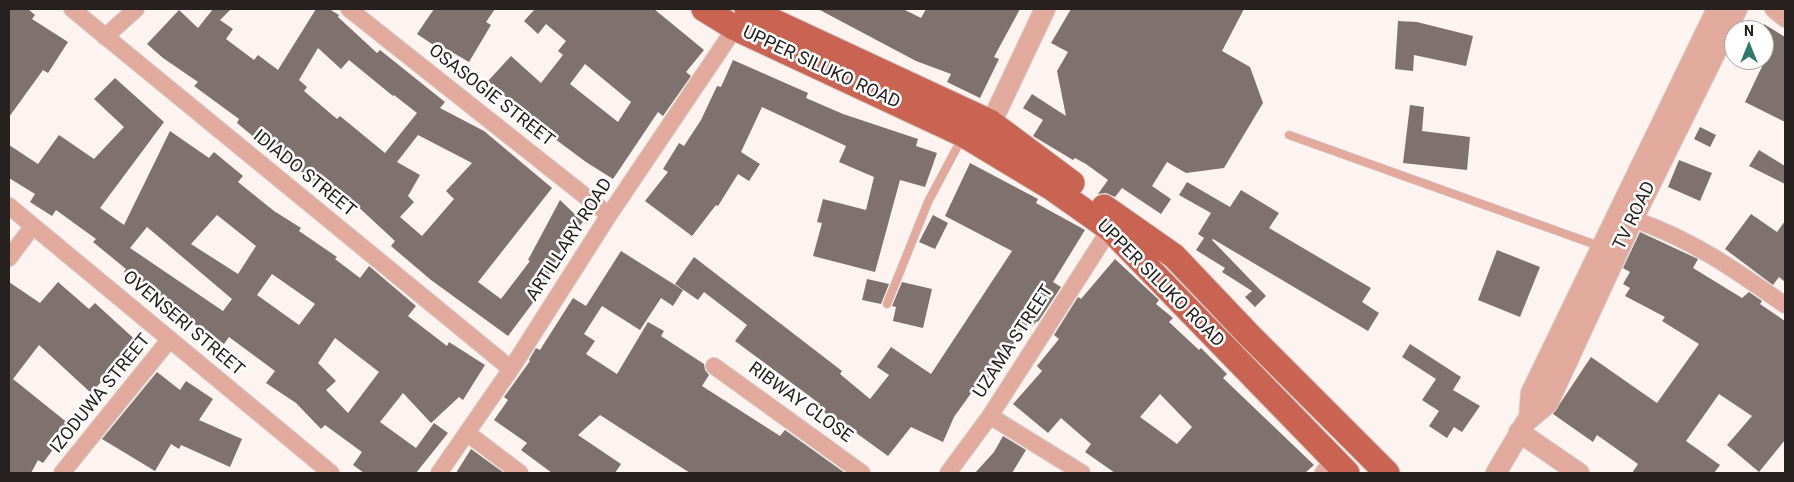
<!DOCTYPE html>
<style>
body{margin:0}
#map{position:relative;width:1794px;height:482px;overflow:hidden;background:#fdf3f1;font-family:Roboto,sans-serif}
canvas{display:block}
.frame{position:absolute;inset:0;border:10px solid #26201f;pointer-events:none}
.north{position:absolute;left:1724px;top:20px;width:50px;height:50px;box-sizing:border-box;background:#fff;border:1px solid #a8a6a5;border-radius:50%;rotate:0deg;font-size:14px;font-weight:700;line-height:20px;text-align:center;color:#26201f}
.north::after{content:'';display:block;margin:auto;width:18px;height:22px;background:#32786d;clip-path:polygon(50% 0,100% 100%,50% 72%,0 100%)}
</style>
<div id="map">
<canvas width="1794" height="482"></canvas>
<div class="frame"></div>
<div class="north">N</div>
</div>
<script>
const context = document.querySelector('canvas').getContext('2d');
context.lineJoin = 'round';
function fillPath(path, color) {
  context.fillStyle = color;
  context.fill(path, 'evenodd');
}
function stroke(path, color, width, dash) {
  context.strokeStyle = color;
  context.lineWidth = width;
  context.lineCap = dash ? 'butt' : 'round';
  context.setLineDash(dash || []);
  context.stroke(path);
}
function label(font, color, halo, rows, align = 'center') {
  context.font = font + ' Roboto,sans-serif';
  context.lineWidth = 5;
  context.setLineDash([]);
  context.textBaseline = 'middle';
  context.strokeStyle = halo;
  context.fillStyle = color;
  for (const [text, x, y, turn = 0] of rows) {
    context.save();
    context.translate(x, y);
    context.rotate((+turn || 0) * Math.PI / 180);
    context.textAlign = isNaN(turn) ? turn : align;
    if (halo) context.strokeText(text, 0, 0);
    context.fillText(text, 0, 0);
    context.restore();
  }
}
fillPath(new Path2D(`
 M 9,9 L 28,9 L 35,15 L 32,19 L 68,42 L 48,73 L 43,70 L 9,117 Z
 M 213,9 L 231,9 L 220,20 L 233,29 L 226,39 L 254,60 L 258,55 L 278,70 L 316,9 L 329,9 L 339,15 L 338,17 L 377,53 L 380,50 L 445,102 L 440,108 L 484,131 L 552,188 L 478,282 L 501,299 L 530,261 L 528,260 L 560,200 L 583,222 L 566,241 L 547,278 L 550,280 L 508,336 L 431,280 L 391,246 L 395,241 L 353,202 L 351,204 L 322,179 L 316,186 L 292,163 L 263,141 L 261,143 L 237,123 L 239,119 L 194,86 L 198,82 L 163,58 L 147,44 L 179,10 L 198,28 ZM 318,48 L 341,69 L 349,60 L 393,96 L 394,95 L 417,113 L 385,153 L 340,116 L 337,119 L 304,91 L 307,87 L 299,80 ZM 418,135 L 472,163 L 446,191 L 454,199 L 422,236 L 400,217 L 414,202 L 408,196 L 420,175 L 397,162 Z
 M 434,9 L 495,9 L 486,22 L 491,25 L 469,62 L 443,47 L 441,50 L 417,34 Z
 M 535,9 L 654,9 L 704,50 L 686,72 L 691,76 L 663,116 L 658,112 L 613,179 L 586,162 L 555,139 L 557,136 L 515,105 L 488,81 L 511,56 L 541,83 L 563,55 L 558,51 L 566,41 L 546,24 L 538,34 L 524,21 ZM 585,64 L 631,102 L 618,122 L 570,84 Z
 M 818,9 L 903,9 L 921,18 L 926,9 L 1020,9 L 994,57 L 999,59 L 980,98 L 947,82 L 951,74 L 916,61 Z
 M 1071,9 L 1244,9 L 1222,51 L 1250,67 L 1263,103 L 1224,168 L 1186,173 L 1167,162 L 1152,186 L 1171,199 L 1161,214 L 1122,188 L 1115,197 L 1106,193 L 1098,194 L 1108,180 L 1086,164 L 1075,158 L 1073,160 L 1033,136 L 1043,120 L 1023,108 L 1032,94 L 1066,116 L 1057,71 L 1068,52 L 1051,43 Z
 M 1398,21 L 1417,22 L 1473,36 L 1466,66 L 1414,55 L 1413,71 L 1395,69 Z
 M 1764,24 L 1785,37 L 1785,122 L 1745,102 L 1770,50 L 1764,46 Z
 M 733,60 L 808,93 L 806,98 L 843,114 L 918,139 L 916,146 L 937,153 L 925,187 L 900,180 L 875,272 L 813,256 L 822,223 L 817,222 L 823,199 L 866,210 L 874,177 L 839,162 L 846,146 L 762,107 L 741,152 L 760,164 L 749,181 L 738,174 L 718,206 L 716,205 L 692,236 L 645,201 L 668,172 L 663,169 L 679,143 L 684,146 L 701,120 L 717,86 L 721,87 Z
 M 115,78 L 164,122 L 100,208 L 124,225 L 170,131 L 209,158 L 214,152 L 243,176 L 238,182 L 274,211 L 301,228 L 299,231 L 337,257 L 335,259 L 360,278 L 369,266 L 416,306 L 408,316 L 447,346 L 449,342 L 485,365 L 463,400 L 459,397 L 431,423 L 403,393 L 380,422 L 416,448 L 434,423 L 448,433 L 416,473 L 364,473 L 353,465 L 362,452 L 325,425 L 321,429 L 296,403 L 266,383 L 275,371 L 229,337 L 224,344 L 193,323 L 161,299 L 162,298 L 124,272 L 126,269 L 93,242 L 96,239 L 56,210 L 52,216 L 30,202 L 35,194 L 9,178 L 9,145 L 38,164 L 59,135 L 94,159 L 124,127 L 94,99 ZM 217,215 L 256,246 L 238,274 L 191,244 ZM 147,227 L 232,299 L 223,311 L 130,248 ZM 272,274 L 315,304 L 299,325 L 257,295 ZM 335,338 L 379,372 L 348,413 L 326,390 L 336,381 L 318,363 Z
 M 1410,105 L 1424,107 L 1422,131 L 1470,137 L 1467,170 L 1403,163 Z
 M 1700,127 L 1716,135 L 1710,147 L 1694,139 Z
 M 1759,150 L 1785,166 L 1785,184 L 1749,166 Z
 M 1679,160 L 1712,173 L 1700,201 L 1668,187 Z
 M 970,163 L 1038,199 L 1036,203 L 1085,230 L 1053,282 L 1061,287 L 1038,322 L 1037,321 L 1032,327 L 1028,324 L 986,381 L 982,378 L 954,417 L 943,442 L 911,427 L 888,456 L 841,422 L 839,424 L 818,407 L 820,404 L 735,341 L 747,325 L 704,292 L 698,300 L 675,284 L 694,257 L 842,371 L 840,374 L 870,399 L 889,375 L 877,367 L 891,347 L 931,374 L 1012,251 L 945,216 Z
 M 1187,182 L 1230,207 L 1241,190 L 1279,213 L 1269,228 L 1371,288 L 1362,302 L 1379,313 L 1368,331 L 1213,239 L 1212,240 L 1266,296 L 1255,307 L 1245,297 L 1252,291 L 1222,272 L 1225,268 L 1196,250 L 1204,238 L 1198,234 L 1211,213 L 1179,195 Z
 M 1751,214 L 1777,232 L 1785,221 L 1785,282 L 1779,277 L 1773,285 L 1725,249 Z
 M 933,215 L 948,223 L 935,249 L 919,242 Z
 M 1640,232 L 1698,259 L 1693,268 L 1742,298 L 1749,292 L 1762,301 L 1760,304 L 1785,321 L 1785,440 L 1759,472 L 1727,445 L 1752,416 L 1719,394 L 1686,441 L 1720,465 L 1714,473 L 1632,473 L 1638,464 L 1597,435 L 1593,442 L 1553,414 L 1591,357 L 1657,403 L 1699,344 L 1662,321 L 1665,317 L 1625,296 L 1630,288 L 1623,284 L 1630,272 L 1623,268 Z
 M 1497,250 L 1540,267 L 1520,317 L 1478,300 Z
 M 621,251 L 683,290 L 673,306 L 661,298 L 640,330 L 602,306 L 584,334 L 595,341 L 586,354 L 617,374 L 648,322 L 664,331 L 661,336 L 704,364 L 705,370 L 709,375 L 702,386 L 780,436 L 785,430 L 845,473 L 690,473 L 600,415 L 578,435 L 621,464 L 615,473 L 552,473 L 521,450 L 527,443 L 494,420 L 508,400 L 504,397 L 530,361 L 529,360 L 536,348 L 540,350 L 573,298 L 586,306 Z
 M 1115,259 L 1159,300 L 1156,304 L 1173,318 L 1169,322 L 1199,350 L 1201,348 L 1227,374 L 1223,378 L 1314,465 L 1305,473 L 1115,473 L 1085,452 L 1091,444 L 1061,418 L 1048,433 L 1013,404 L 1042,371 L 1037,366 L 1059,339 L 1054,335 L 1078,297 L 1081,299 ZM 1160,394 L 1192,427 L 1177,444 L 1140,417 Z
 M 867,279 L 889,284 L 881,304 L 862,300 Z
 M 9,282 L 40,303 L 58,282 L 89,309 L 95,303 L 141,345 L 122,365 L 119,362 L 91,393 L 39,345 L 13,379 L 69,424 L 51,446 L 54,448 L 43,463 L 38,460 L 31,473 L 9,473 Z
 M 902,282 L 932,289 L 923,328 L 893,321 L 896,307 L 892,306 Z
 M 1410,344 L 1461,377 L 1453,390 L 1480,406 L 1462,432 L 1454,427 L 1447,438 L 1429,426 L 1439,411 L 1422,400 L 1436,379 L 1402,357 Z
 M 157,372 L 180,390 L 186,381 L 213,399 L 199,420 L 242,439 L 230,467 L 181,445 L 179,449 L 171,444 L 155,471 L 102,439 Z
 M 1003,436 L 1026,450 L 1012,473 L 975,473 L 994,452 Z
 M 471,449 L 504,473 L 456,473 Z`), '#7f716e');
const service = new Path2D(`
 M 1289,135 L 1602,247
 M 887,304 L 928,202 L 962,138`);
const minor = new Path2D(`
 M 72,9 L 511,369
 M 349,9 L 609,215
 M 1773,9 L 1785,19
 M 105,37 L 136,9
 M 9,206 L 331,473
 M 1633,219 C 1693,240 1734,269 1785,305
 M 9,258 L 33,226
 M 714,366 L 862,473
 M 990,416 L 1082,473
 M 467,433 L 520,473
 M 62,473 L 170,339
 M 439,473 L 511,369 L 609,215 L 735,28
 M 948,473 L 990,416 L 1110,229
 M 1323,473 L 1333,460`);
const tertiary = new Path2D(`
 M 1717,9 L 1531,393 L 1529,419 L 1548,403 L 1633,219 L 1737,9
 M 985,136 L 1045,9
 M 1519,432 L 1579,473
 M 1496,473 L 1526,422`);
const primary = new Path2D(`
 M 704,9 L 735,28 L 964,135 L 1052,188 L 1110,229 L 1347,473
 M 747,9 L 990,122 L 1072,183
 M 1104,207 L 1174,256 L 1251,337 L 1387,473`);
stroke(service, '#d6cdcb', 9);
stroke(minor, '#d6cdcb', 18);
stroke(tertiary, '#d6cdcb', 22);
stroke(primary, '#d6cdcb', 27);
stroke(service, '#e2a99d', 8);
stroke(minor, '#e2a99d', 16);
stroke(tertiary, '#e2a99d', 20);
stroke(primary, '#c86451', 25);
label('18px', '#26201f', '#fff', [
 ["UPPER SILUKO ROAD",821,68,25],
 ["OSASOGIE STREET",491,96,38],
 ["IDIADO STREET",304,174,39],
 ["TV ROAD",1635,216,-64],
 ["ARTILLARY ROAD",570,240,-57],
 ["UPPER SILUKO ROAD",1160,284,45],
 ["OVENSERI STREET",183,324,40],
 ["UZAMA STREET",1014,342,-57],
 ["IZODUWA STREET",101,394,-51],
 ["RIBWAY CLOSE",800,403,36]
]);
</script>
